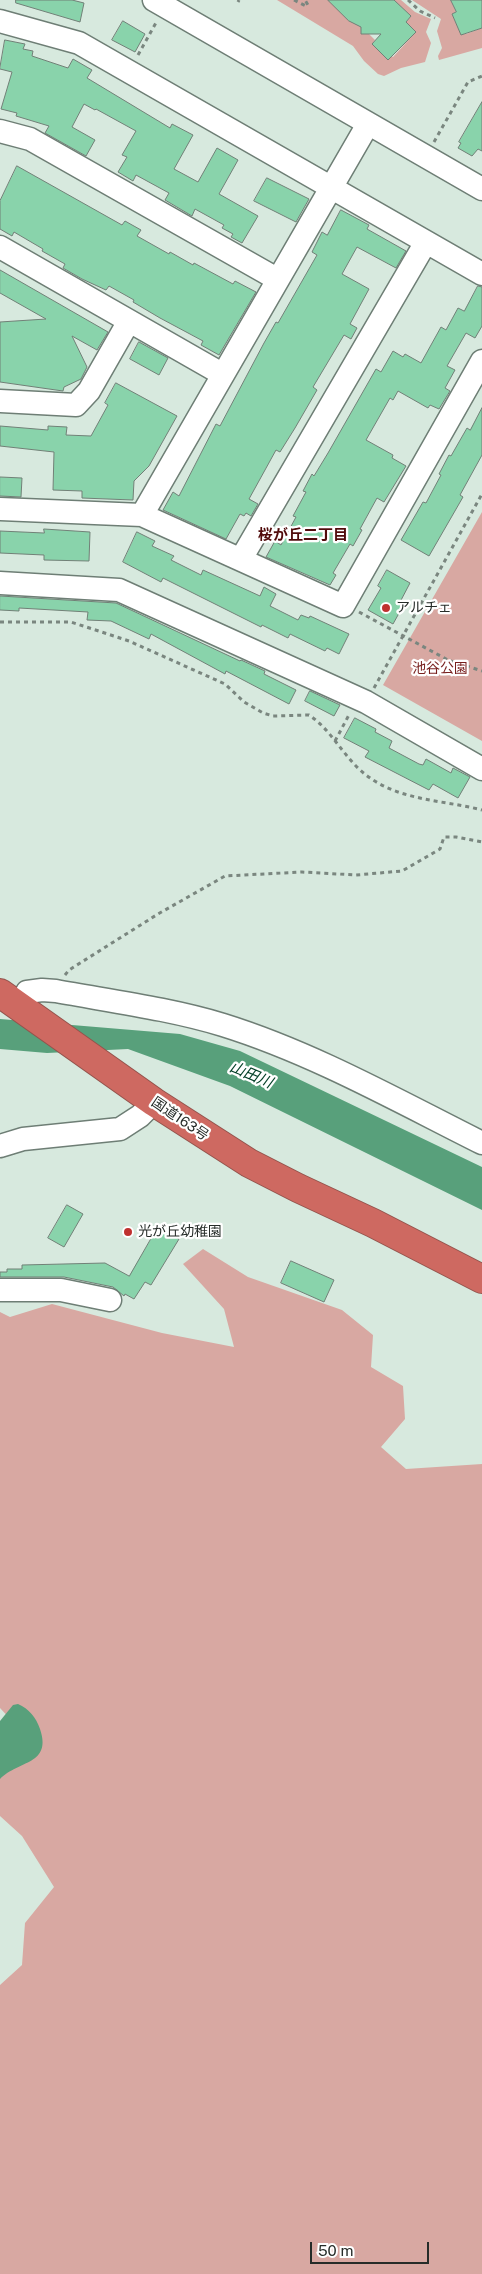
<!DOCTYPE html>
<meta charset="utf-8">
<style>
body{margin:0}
#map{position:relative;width:482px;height:2274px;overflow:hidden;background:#d7e9de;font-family:"Public Sans",sans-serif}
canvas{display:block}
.scale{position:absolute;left:310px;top:2242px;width:119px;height:22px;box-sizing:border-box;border:2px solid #262c29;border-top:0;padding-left:6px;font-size:15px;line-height:18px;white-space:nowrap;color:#262c29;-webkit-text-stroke:4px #fff;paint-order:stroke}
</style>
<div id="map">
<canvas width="482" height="2274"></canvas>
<div class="scale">50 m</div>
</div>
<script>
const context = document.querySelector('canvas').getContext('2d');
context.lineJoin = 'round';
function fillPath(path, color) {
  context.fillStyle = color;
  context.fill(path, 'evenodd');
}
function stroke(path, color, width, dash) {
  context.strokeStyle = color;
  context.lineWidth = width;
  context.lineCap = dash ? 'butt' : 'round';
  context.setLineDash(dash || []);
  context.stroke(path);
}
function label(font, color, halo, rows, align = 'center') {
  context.font = font + ' "Public Sans","Noto Sans JP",sans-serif';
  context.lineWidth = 4.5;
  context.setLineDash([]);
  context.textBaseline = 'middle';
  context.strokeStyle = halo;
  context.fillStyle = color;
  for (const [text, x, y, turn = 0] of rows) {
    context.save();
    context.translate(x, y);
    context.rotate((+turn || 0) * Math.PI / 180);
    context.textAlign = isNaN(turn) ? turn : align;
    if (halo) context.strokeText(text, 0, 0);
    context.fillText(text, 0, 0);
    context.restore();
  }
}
fillPath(new Path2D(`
 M 277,0 L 337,0 L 361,26 L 361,34 L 369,34 L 375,40 L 372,44 L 393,57 L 416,32 L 406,22 L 411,16 L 392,0 L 401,0 L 415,12 L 431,19 L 426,32 L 431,43 L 425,62 L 401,68 L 384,76 L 378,74 L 364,61 L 353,46 Z
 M 412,0 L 451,0 L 456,12 L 452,14 L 461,34 L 466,34 L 482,28 L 482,48 L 439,60 L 438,56 L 442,48 L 437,31 L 441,19 Z
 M 482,512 L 482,741 L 383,685 Z
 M 203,1249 L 248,1277 L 342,1310 L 373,1335 L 371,1367 L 403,1386 L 405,1419 L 381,1447 L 406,1469 L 482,1464 L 482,2274 L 0,2274 L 0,1985 L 22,1965 L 25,1923 L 54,1887 L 22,1836 L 0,1816 L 0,1763 L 26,1736 L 0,1708 L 0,1312 L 10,1317 L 52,1304 L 162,1333 L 234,1347 L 224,1309 L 183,1264 Z`), '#d8a8a2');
fillPath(new Path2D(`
 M 0,1019 L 180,1034 L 240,1051 L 482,1167 L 482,1210 L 230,1086 L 128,1049 L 47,1053 L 0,1049 Z
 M 18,1704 C 29,1709 36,1717 40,1729 C 52,1765 19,1760 0,1779 L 0,1721 L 13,1705 Z`), '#58a07b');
const building = new Path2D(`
 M 16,0 L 72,0 L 84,3 L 80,22 L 16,3 Z
 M 328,0 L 394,0 L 411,16 L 406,22 L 416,32 L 388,60 L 372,44 L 381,34 L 361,34 L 361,27 L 349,21 Z
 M 451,0 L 482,0 L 482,28 L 461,35 L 452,14 L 456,12 Z
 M 123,21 L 145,34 L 135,52 L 112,40 Z
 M 5,40 L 25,44 L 23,49 L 33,51 L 32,56 L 68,68 L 73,59 L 92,70 L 87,78 L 170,128 L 172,124 L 193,135 L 174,169 L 198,182 L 217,148 L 238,160 L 219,194 L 258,216 L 242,243 L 231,237 L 233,234 L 222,228 L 224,225 L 195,209 L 192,216 L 165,200 L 169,193 L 136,175 L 133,181 L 118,172 L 127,157 L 122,155 L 136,131 L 96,109 L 95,110 L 84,104 L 72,127 L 95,140 L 86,156 L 45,133 L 49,126 L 16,116 L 17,113 L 1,109 L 12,72 L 0,69 Z
 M 482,102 L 482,151 L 478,149 L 472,156 L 458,148 L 461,143 L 459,142 Z
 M 17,166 L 122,225 L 125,221 L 141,230 L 137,236 L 169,254 L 170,252 L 193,265 L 194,263 L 233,284 L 235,281 L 256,292 L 219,355 L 201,345 L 203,341 L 160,318 L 133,302 L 134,300 L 109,286 L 106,290 L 82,279 L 63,268 L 65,264 L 42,251 L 43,249 L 14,232 L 12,236 L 0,229 L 0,201 Z
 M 267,178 L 309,199 L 296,222 L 254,201 Z
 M 341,210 L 369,225 L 367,229 L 406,251 L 396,268 L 357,247 L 342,274 L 369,289 L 350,324 L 357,328 L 351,339 L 344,335 L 313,387 L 317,390 L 295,428 L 280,452 L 276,450 L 265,470 L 249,499 L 258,504 L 251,516 L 246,513 L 244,516 L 240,514 L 226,539 L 163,510 L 173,492 L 179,496 L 216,424 L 220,426 L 264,343 L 276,322 L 278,323 L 317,255 L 312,252 L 322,232 L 327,235 Z
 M 0,270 L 108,332 L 97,350 L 72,336 L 87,367 L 81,379 L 64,387 L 63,391 L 0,382 L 0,322 L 46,319 L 0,293 Z
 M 478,286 L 482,287 L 482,326 L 475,338 L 466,333 L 447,366 L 455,370 L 445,388 L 450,391 L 439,409 L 430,405 L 428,408 L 398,391 L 393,400 L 390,398 L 366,440 L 393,455 L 392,458 L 406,466 L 384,502 L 377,498 L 360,529 L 362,530 L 353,546 L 350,544 L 333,573 L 336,575 L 330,585 L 266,557 L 275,541 L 281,545 L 296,517 L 293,516 L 306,492 L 303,491 L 312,474 L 314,476 L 328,453 L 376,369 L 381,372 L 393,351 L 403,357 L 405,354 L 421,363 L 441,327 L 446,330 L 458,308 L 464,311 Z
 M 139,342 L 168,358 L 159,375 L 130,359 Z
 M 116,383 L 177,416 L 149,466 L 134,481 L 133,500 L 82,498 L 82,491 L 53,490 L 54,452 L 0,446 L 0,426 L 48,430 L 48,426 L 67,427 L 66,435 L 91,436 L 108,405 L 105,403 Z
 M 482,408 L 482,455 L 460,495 L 463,497 L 429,556 L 401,540 L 423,502 L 426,503 L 441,475 L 439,474 L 449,455 L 451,456 L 467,428 L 470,430 Z
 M 0,477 L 22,478 L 21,497 L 0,496 Z
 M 44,529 L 90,532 L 89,561 L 44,560 L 44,555 L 0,553 L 0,531 L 44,533 Z
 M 137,532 L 155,541 L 152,546 L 174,556 L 171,560 L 201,575 L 203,570 L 260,596 L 264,587 L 276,594 L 270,606 L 298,620 L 301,615 L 309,618 L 310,616 L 349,634 L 339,654 L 327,648 L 325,651 L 290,634 L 288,638 L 262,625 L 261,627 L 163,578 L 161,582 L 123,562 Z
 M 387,570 L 410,583 L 399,604 L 403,606 L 393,624 L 368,610 L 381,588 L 378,586 Z
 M 0,596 L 116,603 L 240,661 L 241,660 L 265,671 L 264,674 L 296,690 L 289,704 L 226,671 L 225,674 L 151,634 L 149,639 L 111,621 L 87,620 L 88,612 L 19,608 L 19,611 L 0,610 Z
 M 310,691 L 340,705 L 334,716 L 305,701 Z
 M 355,718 L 376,729 L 375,732 L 392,741 L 389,748 L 419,764 L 423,765 L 426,759 L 451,773 L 453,768 L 470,777 L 458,798 L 433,784 L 429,790 L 365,757 L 369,751 L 344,738 Z
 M 67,1205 L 83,1214 L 64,1247 L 48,1238 Z
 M 158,1227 L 179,1239 L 151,1285 L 145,1282 L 134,1299 L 125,1294 L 124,1296 L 113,1287 L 64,1277 L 0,1277 L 0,1272 L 7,1272 L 7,1269 L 22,1269 L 22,1265 L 105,1263 L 129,1276 Z
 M 291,1261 L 334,1280 L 324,1302 L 281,1283 Z`);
fillPath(building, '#89d3ab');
stroke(building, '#718077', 1);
const minor = new Path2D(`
 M 154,0 L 482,189
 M 0,21 L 79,43 L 482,274
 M 0,131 L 30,139 L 277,279
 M 0,247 L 222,374
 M 0,401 L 76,405 L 89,391 L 129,321
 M 0,509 L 142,515 L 343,606 L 482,361
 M 142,515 L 368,124
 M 241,559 L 426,242
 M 0,583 L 119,590 L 366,702 L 482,769
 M 27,992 L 42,990 L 56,991 C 110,1001 171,1009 223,1025 C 313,1053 398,1101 482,1143
 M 0,1146 L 23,1139 L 120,1129 L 140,1116 L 154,1102
 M 0,1290 L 61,1290 L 110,1300`);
const highway = new Path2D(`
 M 0,993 L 154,1102 L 249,1163 L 298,1188 L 373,1223 L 482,1279`);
stroke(minor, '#6e7e75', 25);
stroke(highway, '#93544d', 30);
stroke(new Path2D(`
 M 294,0 L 306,6 L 308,5 L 305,0
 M 408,0 L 420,11 L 435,18
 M 238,2 L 239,0
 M 138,55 L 157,21
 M 434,142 L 468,82 L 482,76
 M 359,612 L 448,660 L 482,671
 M 0,622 L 71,622 L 129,641 L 225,684 L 244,702 L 263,713 L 273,716 L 309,715 C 330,729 341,752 359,769 C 393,801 439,799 482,810
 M 374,688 L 482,494
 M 335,741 L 350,713
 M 65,975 L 69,970 L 158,914 L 225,876 L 302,872 L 356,875 L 402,871 L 440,849 L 444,837 L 456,837 L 482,842`), '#7a867f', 3, [4, 4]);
stroke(minor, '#fff', 22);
stroke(highway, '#ce6961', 28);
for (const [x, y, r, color] of [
 [386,608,5,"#bf312f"],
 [128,1232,5,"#bf312f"]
]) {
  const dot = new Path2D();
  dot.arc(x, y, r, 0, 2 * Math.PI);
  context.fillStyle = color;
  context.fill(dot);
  stroke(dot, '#fff', 2);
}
label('14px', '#262c29', '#fff', [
 ["アルチェ",396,608],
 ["光が丘幼稚園",138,1232]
], 'left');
label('14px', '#771f1d', '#fff', [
 ["池谷公園",440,669]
]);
label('14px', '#262c29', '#fff', [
 ["国道163号",180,1119,34]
]);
label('bold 15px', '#500b0b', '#fff', [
 ["桜が丘二丁目",303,535]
]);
label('italic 15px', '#003e25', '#fff', [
 ["山田川",251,1075,23]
]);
</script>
